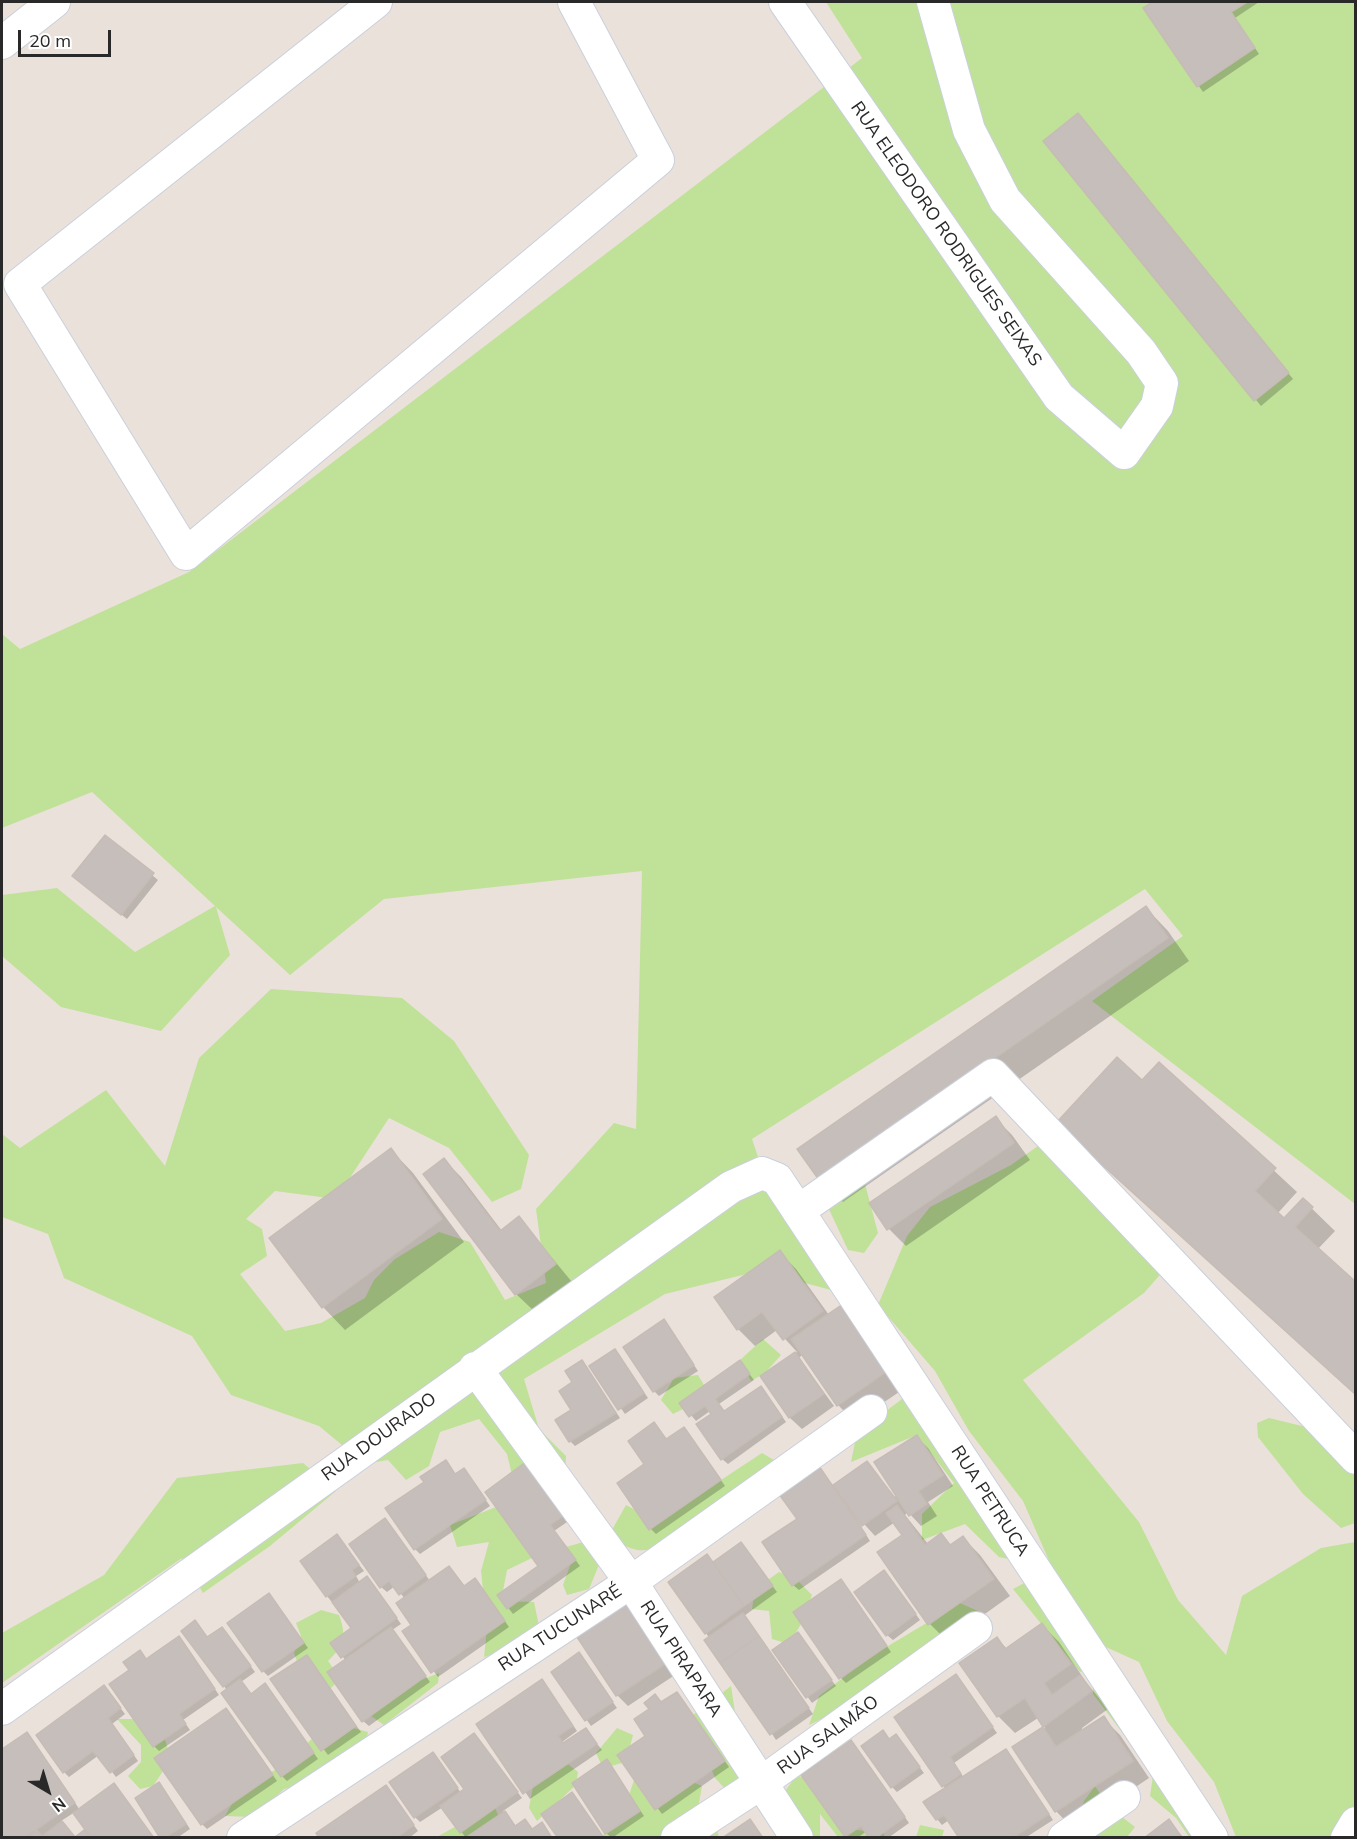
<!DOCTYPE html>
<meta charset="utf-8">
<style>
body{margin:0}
#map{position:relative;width:1357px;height:1839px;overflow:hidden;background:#ebe1db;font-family:Mulish,sans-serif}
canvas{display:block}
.frame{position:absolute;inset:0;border:3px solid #292929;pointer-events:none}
.north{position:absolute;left:18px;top:1761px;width:60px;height:60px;-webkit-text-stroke:4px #fff;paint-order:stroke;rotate:142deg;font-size:16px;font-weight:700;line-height:24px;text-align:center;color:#292929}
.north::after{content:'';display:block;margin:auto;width:21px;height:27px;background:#292929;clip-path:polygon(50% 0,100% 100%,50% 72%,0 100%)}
.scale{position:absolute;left:18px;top:30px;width:93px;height:27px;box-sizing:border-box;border:3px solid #292929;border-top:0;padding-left:8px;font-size:18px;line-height:21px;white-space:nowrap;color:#292929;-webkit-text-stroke:4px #fff;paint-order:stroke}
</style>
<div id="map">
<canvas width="1357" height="1839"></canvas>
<div class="frame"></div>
<div class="north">N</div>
<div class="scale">20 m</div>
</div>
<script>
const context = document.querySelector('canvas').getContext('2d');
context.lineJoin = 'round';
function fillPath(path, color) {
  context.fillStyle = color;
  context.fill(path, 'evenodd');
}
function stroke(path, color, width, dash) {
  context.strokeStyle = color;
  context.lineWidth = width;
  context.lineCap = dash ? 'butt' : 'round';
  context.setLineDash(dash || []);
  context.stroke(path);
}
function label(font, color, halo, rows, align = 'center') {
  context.font = font + ' Mulish,sans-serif';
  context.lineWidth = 5;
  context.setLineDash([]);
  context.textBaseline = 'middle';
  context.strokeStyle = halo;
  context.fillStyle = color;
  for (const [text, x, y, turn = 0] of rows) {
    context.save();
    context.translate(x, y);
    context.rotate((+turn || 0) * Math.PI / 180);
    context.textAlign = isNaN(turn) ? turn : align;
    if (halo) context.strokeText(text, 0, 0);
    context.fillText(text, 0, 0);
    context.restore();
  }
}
fillPath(new Path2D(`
 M 826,2 L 1355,2 L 1355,1204 L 1092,1001 L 1183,936 L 1145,889 L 752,1139 L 768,1187 L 835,1291 L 759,1271 L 665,1294 L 524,1379 L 539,1429 L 566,1456 L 564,1488 L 514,1483 L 507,1454 L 479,1419 L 440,1432 L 429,1466 L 406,1480 L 388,1460 L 365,1464 L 319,1426 L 231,1395 L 192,1336 L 64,1278 L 48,1234 L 2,1217 L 2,1134 L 20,1148 L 106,1090 L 165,1166 L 199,1058 L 271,989 L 402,998 L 454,1041 L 529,1155 L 521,1189 L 492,1202 L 449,1148 L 389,1118 L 336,1199 L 275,1191 L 246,1219 L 262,1229 L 267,1256 L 240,1274 L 285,1331 L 321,1323 L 365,1298 L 374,1280 L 395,1259 L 439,1232 L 470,1242 L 505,1300 L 546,1283 L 536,1209 L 614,1123 L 636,1129 L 642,871 L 384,899 L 290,975 L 216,907 L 230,955 L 161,1031 L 61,1007 L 2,956 L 2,895 L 57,888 L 135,952 L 215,906 L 92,792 L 2,828 L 2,634 L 20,649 L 189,572 L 862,58 Z
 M 1045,1141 L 1165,1269 L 1144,1293 L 1023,1380 L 1139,1522 L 1178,1600 L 1226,1655 L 1242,1596 L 1321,1548 L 1355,1542 L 1355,1837 L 1236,1837 L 1214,1782 L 1167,1721 L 1139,1662 L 1097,1643 L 1070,1609 L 1023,1501 L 969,1431 L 935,1371 L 878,1305 L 907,1236 L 930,1207 L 1011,1165 Z
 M 865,1184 L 878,1233 L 864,1253 L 848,1250 L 827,1205 L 844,1188 Z
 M 763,1339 L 781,1355 L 765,1373 L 751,1381 L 740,1360 Z
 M 698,1375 L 704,1385 L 689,1406 L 673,1414 L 661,1400 L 674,1378 Z
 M 906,1396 L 1019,1561 L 999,1557 L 965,1524 L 922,1540 L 922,1514 L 954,1483 L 917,1435 L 851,1462 L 857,1433 Z
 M 1269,1418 L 1306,1427 L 1355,1462 L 1355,1523 L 1341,1528 L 1303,1494 L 1258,1437 L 1257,1423 Z
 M 762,1453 L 774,1460 C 746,1486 677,1555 638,1550 C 628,1549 617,1541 608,1537 L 626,1505 L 651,1518 L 701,1471 L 721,1480 Z
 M 303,1463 L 336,1491 L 270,1546 L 203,1593 L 182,1558 L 2,1683 L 2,1633 L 104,1575 L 177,1478 Z
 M 496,1507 L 520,1530 L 532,1558 L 507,1570 L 501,1601 L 534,1602 L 539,1626 L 513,1649 L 484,1657 L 487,1628 L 481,1571 L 489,1542 L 457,1547 L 450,1525 Z
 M 587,1541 L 601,1560 L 589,1589 L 567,1595 L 563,1585 L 572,1560 L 566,1547 Z
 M 779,1572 L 795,1578 L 812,1595 L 801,1624 L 789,1644 L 772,1639 L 769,1611 L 752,1609 L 755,1589 Z
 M 1028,1581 C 1049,1592 1051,1600 1057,1622 L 1078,1632 L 1102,1665 L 1145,1734 L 1155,1756 L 1140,1756 L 1093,1694 L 1092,1668 L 1080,1672 L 1013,1589 Z
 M 960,1603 L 980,1612 L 869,1696 L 809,1725 L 819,1696 L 873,1655 Z
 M 321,1610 L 339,1615 C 347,1636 344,1646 328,1661 L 336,1672 L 336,1683 L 324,1695 L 300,1670 L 294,1653 L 301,1636 L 296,1623 Z
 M 439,1673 L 438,1683 L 384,1725 L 371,1716 L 378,1697 Z
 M 731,1686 L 744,1771 L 730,1794 L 715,1778 L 703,1749 L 684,1722 Z
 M 117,1719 L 133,1719 L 163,1733 L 171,1759 L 153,1786 L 140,1789 L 128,1776 L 141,1762 L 141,1745 Z
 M 342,1725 L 368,1732 L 364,1752 L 322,1780 L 284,1789 L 253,1817 L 225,1816 L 238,1793 L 286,1763 L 316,1735 Z
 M 617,1728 L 633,1735 L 626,1762 L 603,1768 L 596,1753 Z
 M 554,1753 L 578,1772 L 576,1785 L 537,1821 L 529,1808 L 537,1765 Z
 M 656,1767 L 702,1786 L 699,1803 L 714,1817 L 719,1838 L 599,1838 L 620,1822 L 634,1780 Z
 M 1154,1769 L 1202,1837 L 1189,1837 L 1176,1818 L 1150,1796 Z
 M 797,1775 L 814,1783 L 839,1828 L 884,1833 L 884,1837 L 838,1837 L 820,1814 L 820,1837 L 776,1837 L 780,1813 L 776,1803 Z
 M 1095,1786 L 1108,1806 L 1135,1827 L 1127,1837 L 1083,1837 L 1077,1823 L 1084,1801 Z
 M 494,1805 L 498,1815 L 489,1837 L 435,1838 Z
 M 920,1825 L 944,1830 L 942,1837 L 916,1837 Z`), '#c0e198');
fillPath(new Path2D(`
 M 1156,2 L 1259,2 L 1235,18 L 1259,54 L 1203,92 L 1145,9 Z
 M 1083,120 L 1293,379 L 1261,406 L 1045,142 Z
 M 105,837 L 158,880 L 127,919 L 79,881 Z
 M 1146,908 L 1168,931 L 1189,961 L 843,1202 L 820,1179 Z
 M 1159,1064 L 1297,1192 L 1277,1214 L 1285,1220 L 1303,1200 L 1335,1231 L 1317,1250 L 1356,1284 L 1356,1395 L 1081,1145 Z
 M 995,1118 L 1012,1135 L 1030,1160 L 906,1246 L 889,1229 L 871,1203 Z
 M 391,1150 L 413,1173 L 464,1242 L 345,1330 L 323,1307 Z
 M 444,1160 L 461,1177 L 502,1231 L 519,1218 L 572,1282 L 534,1311 L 516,1294 L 425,1175 Z
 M 779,1252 L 796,1269 L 829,1315 L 840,1307 L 857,1325 L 902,1390 L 855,1422 L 838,1405 L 803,1354 L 799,1358 L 834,1406 L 802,1429 L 790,1418 L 762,1377 L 797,1352 L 777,1330 L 755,1346 L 738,1329 Z
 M 664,1321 L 698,1371 L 659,1396 L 654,1391 Z
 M 615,1351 L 648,1398 L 625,1414 L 591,1366 Z
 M 582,1362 L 620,1418 L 575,1446 L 570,1441 L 574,1383 Z
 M 740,1362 L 754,1380 L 719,1404 L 725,1413 L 766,1393 L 786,1422 L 728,1464 L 722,1459 L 710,1411 L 696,1421 L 681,1403 Z
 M 654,1424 L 667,1440 L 689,1434 L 725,1486 L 656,1534 L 651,1529 L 646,1464 Z
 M 917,1437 L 928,1448 L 953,1486 L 928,1502 L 937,1516 L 921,1526 L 908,1512 L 905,1515 L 928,1544 L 941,1535 L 952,1546 L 963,1538 L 980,1555 L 1010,1596 L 947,1641 L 930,1624 L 879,1553 L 904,1535 L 895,1522 L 875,1536 L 856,1515 L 854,1516 L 870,1541 L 799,1590 L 793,1585 L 799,1519 L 819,1468 L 834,1487 L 867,1463 L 895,1497 Z
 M 445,1462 L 456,1475 L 464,1469 L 490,1506 L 420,1554 L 415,1549 L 426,1482 Z
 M 532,1468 L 570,1520 L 554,1531 L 580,1566 L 513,1614 L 499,1596 L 540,1566 Z
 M 390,1525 L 430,1581 L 449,1568 L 465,1587 L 480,1585 L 509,1627 L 438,1677 L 404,1632 L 413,1625 L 405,1599 L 395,1586 L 387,1592 L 381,1587 Z
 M 337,1536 L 364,1571 L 356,1576 L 360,1583 L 372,1584 L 401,1624 L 392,1630 L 430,1682 L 369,1726 L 363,1721 L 346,1661 L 343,1657 L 353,1628 L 327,1596 Z
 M 741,1544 L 777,1592 L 744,1616 L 813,1714 L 776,1740 L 706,1633 L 713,1564 Z
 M 889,1577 L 920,1620 L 893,1640 L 887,1635 Z
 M 846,1586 L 891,1652 L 846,1683 L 841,1678 Z
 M 274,1600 L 308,1648 L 268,1676 L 263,1671 Z
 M 641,1616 L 678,1673 L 628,1706 L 617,1695 Z
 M 195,1622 L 208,1638 L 227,1634 L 255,1672 L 241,1682 L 251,1695 L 265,1685 L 318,1759 L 287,1781 L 282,1776 L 224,1686 Z
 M 1042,1625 L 1059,1642 L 1086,1682 L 1108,1709 L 1082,1728 L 1083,1731 L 1103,1718 L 1120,1735 L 1149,1778 L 1073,1829 L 1056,1811 L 1014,1748 L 1045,1728 L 1038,1718 L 1015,1733 L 998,1716 L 961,1663 L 997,1638 L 1007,1649 Z
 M 798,1634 L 836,1686 L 812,1703 L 774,1650 Z
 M 184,1644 L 219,1695 L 183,1720 L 190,1730 L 159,1751 L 154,1746 L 131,1671 L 140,1652 L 147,1660 Z
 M 579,1654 L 617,1708 L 591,1726 L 553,1672 Z
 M 307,1657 L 361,1732 L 328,1755 L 272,1679 Z
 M 956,1676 L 997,1733 L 954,1763 L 964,1778 L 1011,1756 L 1053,1820 L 1025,1838 L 961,1838 L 949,1820 L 942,1825 L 937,1819 L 946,1789 L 943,1786 Z
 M 547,1687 L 577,1731 L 562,1742 L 564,1744 L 586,1730 L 602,1750 L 530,1799 L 478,1724 Z
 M 109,1693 L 125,1714 L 112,1724 L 138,1761 L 116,1777 L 99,1755 L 69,1777 L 64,1772 Z
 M 682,1699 L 729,1767 L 662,1814 L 619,1756 L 648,1736 L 662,1704 Z
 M 231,1715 L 277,1781 L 207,1829 L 202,1824 Z
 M 883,1732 L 890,1740 L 896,1736 L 924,1773 L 897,1792 L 892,1787 Z
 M 27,1734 L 80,1810 L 114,1785 L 154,1838 L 93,1838 L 75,1812 L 61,1821 L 75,1838 L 2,1838 L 2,1750 Z
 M 474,1735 L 522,1798 L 503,1811 L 516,1827 L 525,1821 L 533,1831 L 542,1824 L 552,1838 L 466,1838 L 443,1807 L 420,1822 L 415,1817 L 433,1754 L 461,1793 L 466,1789 Z
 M 856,1747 L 909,1823 L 888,1838 L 871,1838 L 867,1831 L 857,1838 L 848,1838 L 803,1775 Z
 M 607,1761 L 644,1816 L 612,1838 L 606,1833 Z
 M 386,1786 L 418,1831 L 409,1838 L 321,1838 Z
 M 164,1789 L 190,1829 L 177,1838 L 162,1838 Z
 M 1169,1821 L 1184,1838 L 1146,1838 Z`), '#0003');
const building = new Path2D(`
 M 1153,2 L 1247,2 L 1231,12 L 1255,48 L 1197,87 L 1143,8 Z
 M 1078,113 L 1289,373 L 1254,401 L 1043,141 Z
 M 105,835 L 154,873 L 121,915 L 72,876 Z
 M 1146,906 L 1168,938 L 819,1180 L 797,1149 Z
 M 1117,1057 L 1142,1080 L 1159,1062 L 1276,1168 L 1255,1191 L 1284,1218 L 1303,1198 L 1313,1207 L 1295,1227 L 1356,1282 L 1356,1395 L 1056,1123 Z
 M 996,1116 L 1014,1143 L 887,1230 L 869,1203 Z
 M 391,1148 L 442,1219 L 322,1308 L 269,1238 Z
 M 444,1158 L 500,1231 L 519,1216 L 556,1264 L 515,1295 L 423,1174 Z
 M 780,1250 L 823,1311 L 783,1340 L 762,1312 L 737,1330 L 714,1297 Z
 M 840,1306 L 886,1372 L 837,1406 L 791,1339 Z
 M 664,1319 L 694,1365 L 653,1392 L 623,1347 Z
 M 615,1349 L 644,1393 L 618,1410 L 589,1366 Z
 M 795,1352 L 824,1394 L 789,1418 L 760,1376 Z
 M 582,1360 L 616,1413 L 569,1442 L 555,1420 L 571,1410 L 559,1391 L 572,1382 L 565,1371 Z
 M 740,1360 L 750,1374 L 715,1399 L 724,1411 L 761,1386 L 782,1417 L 721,1460 L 696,1424 L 711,1414 L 705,1406 L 689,1417 L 679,1403 Z
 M 654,1422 L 666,1439 L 684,1427 L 721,1480 L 649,1530 L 617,1483 L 644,1464 L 628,1441 Z
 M 917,1435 L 943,1475 L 918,1491 L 927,1504 L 909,1516 L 874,1462 Z
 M 446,1460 L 455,1474 L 464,1468 L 486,1500 L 414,1550 L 385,1508 L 424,1482 L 420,1477 Z
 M 527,1461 L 566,1514 L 550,1525 L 576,1560 L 507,1609 L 497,1595 L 538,1566 L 485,1492 Z
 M 867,1461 L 897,1501 L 862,1526 L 833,1485 Z
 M 819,1466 L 866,1535 L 792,1586 L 762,1542 L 797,1519 L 779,1494 Z
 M 897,1505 L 925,1545 L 941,1533 L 950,1545 L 963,1536 L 994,1579 L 928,1625 L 877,1552 L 902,1535 L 886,1513 Z
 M 385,1518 L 426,1575 L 399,1595 L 389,1581 L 380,1588 L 349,1544 Z
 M 337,1534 L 359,1565 L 352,1570 L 356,1576 L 326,1597 L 300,1561 Z
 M 741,1542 L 773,1586 L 744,1606 L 713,1562 Z
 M 707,1554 L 744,1606 L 705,1634 L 668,1582 Z
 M 449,1566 L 464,1586 L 475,1578 L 505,1621 L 431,1673 L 402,1631 L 411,1625 L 396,1603 Z
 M 884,1570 L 916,1614 L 886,1636 L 854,1592 Z
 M 367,1576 L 397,1618 L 341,1658 L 330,1643 L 351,1628 L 332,1602 Z
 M 841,1579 L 887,1646 L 839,1679 L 793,1612 Z
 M 269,1593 L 304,1643 L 262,1672 L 227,1623 Z
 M 629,1603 L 668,1662 L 616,1696 L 577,1637 Z
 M 743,1613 L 759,1636 L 720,1663 L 704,1640 Z
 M 195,1620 L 207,1637 L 222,1627 L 251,1666 L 223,1687 L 181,1631 Z
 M 1042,1623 L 1071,1664 L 1044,1683 L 1052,1695 L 1080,1675 L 1092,1691 L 1043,1727 L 1025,1698 L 997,1717 L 959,1663 L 997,1637 L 1005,1649 Z
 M 391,1627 L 426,1676 L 362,1722 L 327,1672 Z
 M 798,1632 L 832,1680 L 806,1698 L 772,1650 Z
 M 179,1636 L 215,1689 L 179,1714 L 186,1724 L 153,1747 L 109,1684 L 129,1670 L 123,1662 L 140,1650 L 146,1659 Z
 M 759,1636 L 809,1708 L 770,1735 L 720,1663 Z
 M 579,1652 L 613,1702 L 585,1721 L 551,1672 Z
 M 307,1655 L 356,1726 L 321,1751 L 270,1679 Z
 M 956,1674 L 993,1727 L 950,1757 L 961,1774 L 942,1787 L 894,1717 Z
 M 240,1679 L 251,1694 L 265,1683 L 314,1753 L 281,1777 L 221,1693 Z
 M 542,1679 L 573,1726 L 558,1736 L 563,1743 L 586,1728 L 597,1744 L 523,1794 L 476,1724 Z
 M 104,1685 L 121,1708 L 108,1718 L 134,1755 L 110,1773 L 93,1751 L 63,1773 L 36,1735 Z
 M 677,1692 L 725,1761 L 655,1810 L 617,1755 L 645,1736 L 634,1719 L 649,1709 L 644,1703 L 655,1694 L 661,1702 Z
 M 226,1708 L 273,1775 L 201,1825 L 154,1758 Z
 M 1104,1716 L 1133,1761 L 1055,1812 L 1012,1747 L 1043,1727 L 1056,1747 Z
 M 883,1730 L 889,1739 L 896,1734 L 920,1767 L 891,1788 L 861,1746 Z
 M 27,1732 L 75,1803 L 24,1838 L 2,1838 L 2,1749 Z
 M 474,1733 L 518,1792 L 460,1833 L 440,1806 L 464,1789 L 441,1757 Z
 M 851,1740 L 905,1817 L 876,1838 L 869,1838 L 861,1826 L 845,1837 L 801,1775 Z
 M 1006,1749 L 1049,1814 L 1012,1838 L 959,1838 L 944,1815 L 936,1820 L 923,1802 Z
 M 433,1752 L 458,1788 L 414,1818 L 389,1782 Z
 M 607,1759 L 640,1811 L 605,1834 L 572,1783 Z
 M 159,1782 L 186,1824 L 164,1838 L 160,1838 L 135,1798 Z
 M 114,1783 L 154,1838 L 91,1838 L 73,1813 Z
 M 386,1785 L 414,1825 L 396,1838 L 319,1838 L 316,1833 Z
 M 572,1792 L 604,1838 L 558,1838 L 541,1814 Z
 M 505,1811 L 515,1826 L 525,1819 L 532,1829 L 542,1822 L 552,1838 L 465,1838 Z
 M 750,1819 L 763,1838 L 722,1838 Z
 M 1169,1819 L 1182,1838 L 1144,1838 Z
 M 62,1821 L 75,1837 L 84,1830 L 89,1838 L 27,1838 L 37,1830 L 42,1836 Z`);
fillPath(building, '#c6beba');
stroke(building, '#c6bcb5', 1.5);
const minor = new Path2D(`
 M 376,2 L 20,284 L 186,554 L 658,160 L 574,2
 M 785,2 L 1059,397 L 1124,453 L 1157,406 L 1162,383 L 1141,352 L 1005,200 L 969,130 L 933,2
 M 2,43 L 54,2
 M 798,1211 L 993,1075 L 1356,1458
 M 475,1368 L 631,1582 L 797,1838
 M 2,1709 L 731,1187 L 762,1173 L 777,1179 L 1212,1838
 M 243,1838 L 631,1582 L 871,1411
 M 677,1838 L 761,1783 L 976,1628
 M 1064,1838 L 1124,1797
 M 1347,1838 L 1356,1823`);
stroke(minor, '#c9d0db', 34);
stroke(minor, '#fff', 32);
label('18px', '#292929', '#fff', [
 ["RUA ELEODORO RODRIGUES SEIXAS",946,234,55],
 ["RUA DOURADO",379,1437,-36],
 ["RUA PETRUCA",990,1501,57],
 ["RUA TUCUNARÉ",560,1628,-33],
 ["RUA PIRAPARA",681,1659,57],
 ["RUA SALMÃO",828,1735,-36]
]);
</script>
